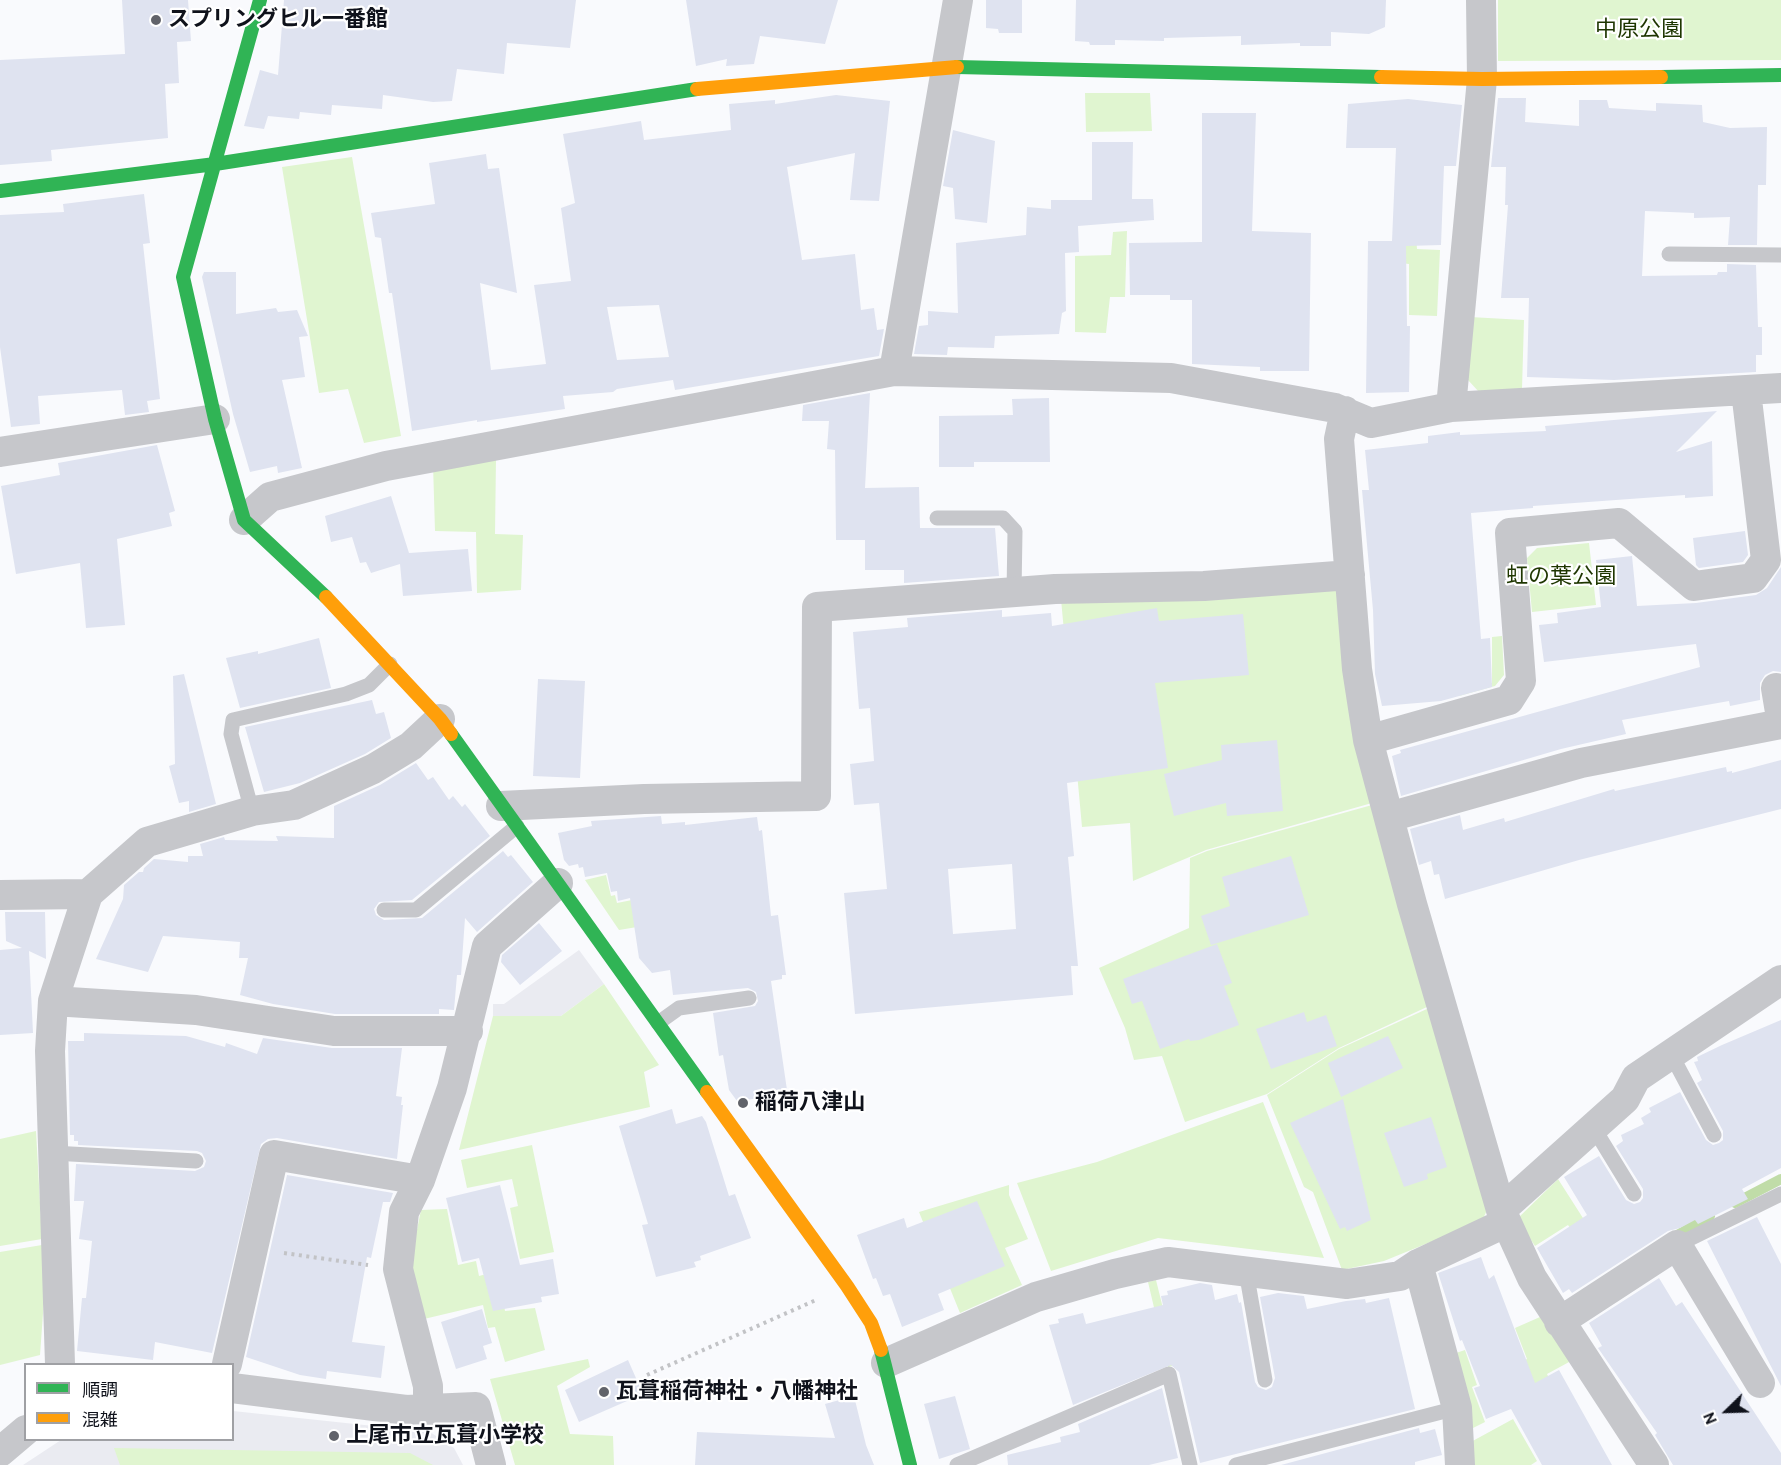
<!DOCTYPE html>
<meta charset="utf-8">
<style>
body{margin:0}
#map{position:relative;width:1781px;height:1465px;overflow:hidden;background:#f9fafd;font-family:Cabin,"Noto Sans JP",sans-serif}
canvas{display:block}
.legend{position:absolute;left:24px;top:1363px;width:210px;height:78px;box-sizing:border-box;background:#fff;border:2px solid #9fa0a4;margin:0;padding:8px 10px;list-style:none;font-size:18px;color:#0f121b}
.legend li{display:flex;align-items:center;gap:12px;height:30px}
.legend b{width:30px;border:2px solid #9fa0a4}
.north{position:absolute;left:1697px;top:1381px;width:60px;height:60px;-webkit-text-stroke:4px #fff;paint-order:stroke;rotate:247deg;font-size:16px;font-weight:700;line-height:24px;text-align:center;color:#0f121b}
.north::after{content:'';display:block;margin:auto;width:21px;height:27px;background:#0f121b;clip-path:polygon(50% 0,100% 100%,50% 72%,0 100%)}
</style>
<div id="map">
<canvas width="1781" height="1465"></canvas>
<ul class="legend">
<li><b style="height:8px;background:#30b455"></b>順調</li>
<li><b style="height:8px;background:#ff9f0a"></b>混雑</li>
</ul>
<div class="north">N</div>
</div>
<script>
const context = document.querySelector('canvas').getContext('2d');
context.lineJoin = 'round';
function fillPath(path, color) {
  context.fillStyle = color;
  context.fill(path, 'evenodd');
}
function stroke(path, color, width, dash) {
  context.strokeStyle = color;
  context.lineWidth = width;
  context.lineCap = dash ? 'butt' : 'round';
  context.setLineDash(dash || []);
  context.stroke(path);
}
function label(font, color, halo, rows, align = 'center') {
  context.font = font + ' Cabin,"Noto Sans JP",sans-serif';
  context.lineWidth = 4.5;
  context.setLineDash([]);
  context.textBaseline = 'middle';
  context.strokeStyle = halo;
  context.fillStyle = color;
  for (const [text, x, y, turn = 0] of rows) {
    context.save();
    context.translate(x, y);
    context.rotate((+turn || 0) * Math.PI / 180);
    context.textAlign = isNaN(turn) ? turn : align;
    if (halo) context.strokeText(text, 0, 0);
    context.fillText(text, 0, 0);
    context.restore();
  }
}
fillPath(new Path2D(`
 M 579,950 L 604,984 L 561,1016 L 493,1016 L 493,1004 L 504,1004 Z
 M 233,1411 L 430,1432 L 454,1448 L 463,1465 L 23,1465 L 61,1440 L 232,1440 Z`), '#eaebf1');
fillPath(new Path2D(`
 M 1498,0 L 1781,0 L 1781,60 L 1498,61 Z
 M 1085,93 L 1150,93 L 1152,131 L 1086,132 Z
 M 352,157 L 401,436 L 364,443 L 348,389 L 319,393 L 282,167 Z
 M 1127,231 L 1125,297 L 1110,297 L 1106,333 L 1075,332 L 1075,256 L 1111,255 L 1113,232 Z
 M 1416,236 L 1417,249 L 1440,250 L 1437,316 L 1409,315 L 1409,264 L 1400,263 L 1400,237 Z
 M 1470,317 L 1524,320 L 1522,389 L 1479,392 L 1468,380 Z
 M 496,458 L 495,534 L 523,535 L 521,590 L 477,593 L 476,532 L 435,531 L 433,464 Z
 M 1589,543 L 1596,605 L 1532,612 L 1527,558 L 1537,548 Z
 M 1339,589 L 1372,803 L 1206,850 L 1133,881 L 1130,823 L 1082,827 L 1061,599 Z
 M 1502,636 L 1504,675 L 1495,686 L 1459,696 L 1471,685 L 1492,683 L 1492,637 Z
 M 1372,805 L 1429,1006 L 1339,1048 L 1267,1094 L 1185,1122 L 1162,1056 L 1134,1060 L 1125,1028 L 1099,968 L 1189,928 L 1190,858 L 1207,851 Z
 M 606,875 L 611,896 L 615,895 L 617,903 L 642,898 L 661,923 L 619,930 L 585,880 Z
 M 604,984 L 659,1065 L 644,1072 L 650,1107 L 459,1150 L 493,1016 L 561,1016 Z
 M 1429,1008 L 1488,1208 L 1482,1221 L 1384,1261 L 1342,1270 L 1313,1192 L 1304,1187 L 1267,1095 L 1339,1049 Z
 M 1263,1102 L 1324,1258 L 1158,1238 L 1051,1271 L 1017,1183 L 1097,1162 Z
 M 36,1131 L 42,1239 L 0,1246 L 0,1139 Z
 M 532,1145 L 554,1252 L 520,1259 L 510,1208 L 518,1206 L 512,1179 L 467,1188 L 461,1160 Z
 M 1558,1179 L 1613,1265 L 1599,1274 L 1568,1225 L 1535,1246 L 1517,1219 Z
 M 1009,1185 L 1009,1195 L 1028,1239 L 1005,1248 L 1022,1285 L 960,1313 L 919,1212 Z
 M 447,1209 L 458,1265 L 476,1261 L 479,1276 L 498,1271 L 505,1311 L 535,1308 L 545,1350 L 505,1362 L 495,1327 L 488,1328 L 483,1305 L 424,1319 L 410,1264 L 421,1210 Z
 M 48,1244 L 40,1355 L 0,1365 L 0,1252 Z
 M 1156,1280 L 1177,1365 L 1168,1367 L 1148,1282 Z
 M 1540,1317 L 1571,1361 L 1547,1374 L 1554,1388 L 1537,1398 L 1523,1361 L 1527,1359 L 1515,1328 Z
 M 1465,1350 L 1477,1385 L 1472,1387 L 1485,1422 L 1471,1429 L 1453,1354 Z
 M 588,1359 L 590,1367 L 557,1386 L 570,1434 L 613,1436 L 614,1465 L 515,1465 L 490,1379 Z
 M 1513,1419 L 1537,1461 L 1531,1465 L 1475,1465 L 1469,1443 Z
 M 114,1448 L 410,1453 L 433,1465 L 120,1465 Z`), '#e0f5d0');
stroke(new Path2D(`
 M 1735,1203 L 1781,1179
 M 1672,1238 L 1710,1216`), '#c0dca8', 10);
fillPath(new Path2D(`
 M 122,0 L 188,0 L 191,41 L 177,42 L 179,83 L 165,84 L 168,138 L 51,150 L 52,161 L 0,165 L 0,60 L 125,54 Z
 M 284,0 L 576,0 L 570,48 L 507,43 L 504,74 L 457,69 L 452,101 L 433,102 L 383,95 L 382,109 L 332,105 L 331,115 L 300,112 L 299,119 L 268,116 L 264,129 L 244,126 L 260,70 L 278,75 Z
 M 686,0 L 838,0 L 825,44 L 760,36 L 754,64 L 726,66 L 727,59 L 696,66 Z
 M 986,0 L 1022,0 L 1022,33 L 999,33 L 998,29 L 986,28 Z
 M 1076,0 L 1386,0 L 1385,27 L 1369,34 L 1331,32 L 1331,46 L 1300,46 L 1300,43 L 1241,45 L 1241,36 L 1164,38 L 1164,41 L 1115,40 L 1115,45 L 1090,45 L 1089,42 L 1075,41 Z
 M 836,95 L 890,101 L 879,201 L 850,200 L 855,153 L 787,167 L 802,260 L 855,254 L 861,310 L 874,308 L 877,330 L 884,329 L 879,356 L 675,390 L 673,380 L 617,389 L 613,392 L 563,396 L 565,409 L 477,422 L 477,420 L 412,431 L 392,293 L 389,293 L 381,238 L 375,237 L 371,213 L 435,204 L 429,163 L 486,154 L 488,169 L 499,168 L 517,293 L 480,283 L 491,370 L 546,364 L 534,285 L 571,281 L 561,208 L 575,203 L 563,134 L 641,121 L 644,140 L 731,130 L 729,104 L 775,100 L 775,104 ZM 659,305 L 669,357 L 617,360 L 607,307 Z
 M 1498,98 L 1526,98 L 1525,122 L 1579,126 L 1579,100 L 1607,100 L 1609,108 L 1656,111 L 1656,103 L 1702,105 L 1703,122 L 1730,128 L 1767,127 L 1766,185 L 1758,185 L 1757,245 L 1728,245 L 1730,217 L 1694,218 L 1694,213 L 1645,211 L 1642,276 L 1717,275 L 1718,272 L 1727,272 L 1727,264 L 1756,265 L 1758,327 L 1762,327 L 1762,355 L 1756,355 L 1756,372 L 1614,380 L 1527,377 L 1529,298 L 1501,298 L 1508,205 L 1505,205 L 1506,167 L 1491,167 Z
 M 1408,99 L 1462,105 L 1456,166 L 1444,166 L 1441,245 L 1406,246 L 1407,326 L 1410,326 L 1409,392 L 1366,393 L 1368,241 L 1392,241 L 1396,148 L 1346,148 L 1348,104 Z
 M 1202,113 L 1256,113 L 1252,231 L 1311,233 L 1309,371 L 1260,371 L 1260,367 L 1192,364 L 1192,300 L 1170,300 L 1170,295 L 1130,295 L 1129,243 L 1202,242 Z
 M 953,130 L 995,141 L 987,223 L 955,219 L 953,188 L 943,186 Z
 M 1092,142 L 1133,142 L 1132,199 L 1153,199 L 1154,220 L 1078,226 L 1079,252 L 1065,253 L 1066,311 L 1062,313 L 1059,334 L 995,336 L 994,348 L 948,347 L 947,355 L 914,354 L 919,326 L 928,325 L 928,311 L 958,313 L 956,243 L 1026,235 L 1027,207 L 1051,209 L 1051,200 L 1092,200 Z
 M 144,194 L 150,243 L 143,244 L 160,399 L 147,401 L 149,412 L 125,415 L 122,390 L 38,396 L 40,424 L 11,427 L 0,347 L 0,215 L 64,212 L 63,204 Z
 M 204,272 L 236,272 L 236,314 L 276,308 L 278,312 L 297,310 L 308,336 L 299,337 L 305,377 L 282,380 L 302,468 L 278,473 L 277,466 L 250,472 L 233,414 L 202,277 Z
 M 870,393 L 865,488 L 919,487 L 920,528 L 995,528 L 999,576 L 904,583 L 904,570 L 865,570 L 865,540 L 836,540 L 835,450 L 827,449 L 829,421 L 802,421 L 803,405 Z
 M 1049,398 L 1050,462 L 974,462 L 974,467 L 939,467 L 939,416 L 1013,415 L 1012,399 Z
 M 1717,411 L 1676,452 L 1712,441 L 1713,496 L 1685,498 L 1685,495 L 1533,506 L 1533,508 L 1471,513 L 1481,639 L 1490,638 L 1492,687 L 1441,701 L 1382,706 L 1375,674 L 1373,610 L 1362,490 L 1369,490 L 1365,450 L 1428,443 L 1428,436 L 1460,432 L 1460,435 L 1546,431 L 1545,426 Z
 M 157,445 L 175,511 L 169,513 L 172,526 L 117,539 L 125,625 L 86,628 L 80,563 L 16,574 L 1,486 L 60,475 L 58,463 Z
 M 391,496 L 409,553 L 468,549 L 472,591 L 403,596 L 400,564 L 371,573 L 366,562 L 360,563 L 352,537 L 331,542 L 325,516 Z
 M 1745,531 L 1748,555 L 1743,562 L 1699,568 L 1696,565 L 1693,538 Z
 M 1632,556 L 1637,606 L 1696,603 L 1756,595 L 1767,588 L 1781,567 L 1781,672 L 1773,671 L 1765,675 L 1760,683 L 1760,700 L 1730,706 L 1729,701 L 1622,720 L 1626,734 L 1561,749 L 1401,796 L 1392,756 L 1401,753 L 1400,750 L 1700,667 L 1696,644 L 1544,662 L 1539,625 L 1558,623 L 1557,613 L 1601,607 L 1596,560 Z
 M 1157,608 L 1159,621 L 1243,614 L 1249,675 L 1155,683 L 1168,768 L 1067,783 L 1074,856 L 1068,857 L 1078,966 L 1071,966 L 1073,995 L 855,1014 L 844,893 L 887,889 L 879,803 L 854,805 L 850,764 L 874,761 L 870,708 L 859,709 L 853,632 L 908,627 L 907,618 L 1002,610 L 1002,617 L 1051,613 L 1052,626 ZM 1012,864 L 1016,929 L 953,934 L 948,869 Z
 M 319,638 L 331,688 L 240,708 L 226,658 L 258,651 L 258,654 Z
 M 184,674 L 216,804 L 189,812 L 189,801 L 179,803 L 169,766 L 175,764 L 173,676 Z
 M 538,679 L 585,681 L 580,778 L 533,776 Z
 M 372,700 L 376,714 L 384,712 L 391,738 L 365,754 L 300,783 L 264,792 L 245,727 Z
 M 1277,740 L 1283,811 L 1227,816 L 1226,803 L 1174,816 L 1164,774 L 1222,760 L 1221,745 Z
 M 1781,760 L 1781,809 L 1579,860 L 1445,899 L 1439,874 L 1434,875 L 1431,861 L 1419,865 L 1410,829 L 1460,815 L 1463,830 L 1504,818 L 1505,822 L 1614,789 L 1615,791 L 1726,767 L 1727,772 L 1732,771 L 1732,773 Z
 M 416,763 L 428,780 L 433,777 L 449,800 L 453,796 L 462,807 L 465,804 L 490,836 L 412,900 L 379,902 L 374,909 L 376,915 L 384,920 L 422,918 L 503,851 L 508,857 L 511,855 L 533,882 L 477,932 L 465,918 L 461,975 L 457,975 L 454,1010 L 439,1009 L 439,1014 L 335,1014 L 273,1004 L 240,995 L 248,958 L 239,958 L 240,942 L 163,936 L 148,972 L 96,959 L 123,899 L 124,885 L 139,872 L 143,872 L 144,868 L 154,859 L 188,862 L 188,856 L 203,856 L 200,844 L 224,837 L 225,840 L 278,841 L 276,836 L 334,838 L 334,806 L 380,785 Z
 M 661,816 L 662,824 L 685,822 L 685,825 L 757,817 L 759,831 L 762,830 L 771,916 L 778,915 L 786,975 L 782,975 L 782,979 L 771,981 L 787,1090 L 783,1091 L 784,1095 L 737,1101 L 729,1090 L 723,1055 L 719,1056 L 713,1013 L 755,1006 L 758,1001 L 756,992 L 748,988 L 673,995 L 670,970 L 652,973 L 639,958 L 630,898 L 618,901 L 617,891 L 611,892 L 607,873 L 585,877 L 583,867 L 579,868 L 578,864 L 569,866 L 564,860 L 558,833 L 592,826 L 591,821 Z
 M 1291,856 L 1309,915 L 1211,945 L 1201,916 L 1230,906 L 1222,877 Z
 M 5,912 L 45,912 L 46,959 L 29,951 L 33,1033 L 0,1035 L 0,950 L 22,948 L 6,941 Z
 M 539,923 L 562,951 L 520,985 L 501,962 L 502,955 Z
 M 1217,944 L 1232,983 L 1224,986 L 1239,1025 L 1199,1040 L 1190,1041 L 1189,1039 L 1160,1049 L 1142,1001 L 1132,1004 L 1123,979 Z
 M 1304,1012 L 1307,1022 L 1326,1015 L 1337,1046 L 1271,1069 L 1256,1029 Z
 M 1781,1020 L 1781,1168 L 1742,1189 L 1748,1199 L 1698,1224 L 1695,1220 L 1680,1228 L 1668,1231 L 1572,1293 L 1569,1289 L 1563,1293 L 1537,1248 L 1587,1215 L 1564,1177 L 1599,1156 L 1626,1200 L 1634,1204 L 1640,1202 L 1643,1198 L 1643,1189 L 1616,1146 L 1623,1141 L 1621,1135 L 1644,1124 L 1641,1118 L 1651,1112 L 1649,1108 L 1680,1092 L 1706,1140 L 1713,1145 L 1719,1143 L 1723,1140 L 1723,1131 L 1697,1083 L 1702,1080 L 1694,1062 L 1698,1061 L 1697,1057 L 1722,1045 Z
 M 84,1033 L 186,1036 L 225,1047 L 226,1043 L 257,1054 L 263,1038 L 332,1048 L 402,1048 L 396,1096 L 402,1097 L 401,1105 L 403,1105 L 397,1159 L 277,1138 L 268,1139 L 261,1144 L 212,1353 L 155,1342 L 153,1360 L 77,1351 L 82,1298 L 86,1298 L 92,1241 L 79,1239 L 84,1201 L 74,1201 L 76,1164 L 195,1171 L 204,1167 L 206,1161 L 202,1153 L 197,1151 L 78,1145 L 78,1141 L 74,1141 L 74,1135 L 70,1135 L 68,1041 L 84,1041 Z
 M 1388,1036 L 1403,1068 L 1341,1097 L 1328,1063 Z
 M 1343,1099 L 1371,1220 L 1347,1231 L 1345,1227 L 1340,1229 L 1290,1123 Z
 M 672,1109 L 676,1124 L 702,1116 L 706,1122 L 729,1196 L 735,1194 L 751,1238 L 700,1256 L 701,1260 L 694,1262 L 696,1267 L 656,1277 L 642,1225 L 648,1224 L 619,1126 Z
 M 1431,1117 L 1447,1167 L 1427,1174 L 1428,1179 L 1404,1187 L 1384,1133 Z
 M 287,1175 L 393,1193 L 390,1202 L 383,1202 L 371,1258 L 367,1257 L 352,1342 L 385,1346 L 381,1378 L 327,1371 L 326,1379 L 300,1375 L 246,1357 Z
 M 500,1185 L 520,1265 L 553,1259 L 559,1294 L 541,1297 L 542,1302 L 493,1311 L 479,1258 L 462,1262 L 446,1198 Z
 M 977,1201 L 1005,1266 L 938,1294 L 944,1310 L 902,1327 L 890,1294 L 883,1296 L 876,1278 L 873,1279 L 857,1235 L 904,1218 L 907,1228 Z
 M 1757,1217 L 1781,1264 L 1781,1386 L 1707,1241 Z
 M 1481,1257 L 1489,1279 L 1494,1275 L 1535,1383 L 1559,1370 L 1612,1465 L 1542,1465 L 1511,1409 L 1486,1419 L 1474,1388 L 1480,1386 L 1462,1340 L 1460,1341 L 1438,1273 Z
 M 1659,1278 L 1676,1306 L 1682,1302 L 1781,1453 L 1781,1465 L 1673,1465 L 1655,1435 L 1657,1433 L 1598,1348 L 1602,1346 L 1589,1323 Z
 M 1200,1283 L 1212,1285 L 1215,1300 L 1237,1294 L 1239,1303 L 1241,1302 L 1255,1382 L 1258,1387 L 1266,1390 L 1272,1387 L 1275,1378 L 1260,1297 L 1278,1293 L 1304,1296 L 1307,1309 L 1346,1301 L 1365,1299 L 1366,1303 L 1389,1298 L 1415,1409 L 1200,1463 L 1179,1372 L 1171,1365 L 1073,1405 L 1049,1325 L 1059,1323 L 1058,1319 L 1083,1313 L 1086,1324 L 1163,1305 L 1161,1296 L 1168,1295 L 1167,1291 Z
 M 482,1309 L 492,1343 L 483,1346 L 487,1359 L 456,1369 L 441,1322 Z
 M 628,1360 L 643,1394 L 579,1422 L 565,1390 Z
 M 1162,1388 L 1178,1458 L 1149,1465 L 1008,1465 L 1007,1455 L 1061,1442 L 1060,1437 L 1080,1432 L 1078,1424 Z
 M 854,1396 L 866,1445 L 874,1465 L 695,1465 L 697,1432 L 835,1438 L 825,1404 Z
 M 955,1396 L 970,1449 L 939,1459 L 924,1404 Z
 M 1419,1428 L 1420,1433 L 1435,1429 L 1442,1455 L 1415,1462 L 1415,1465 L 1281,1465 Z`), '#dfe3f0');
stroke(new Path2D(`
 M 284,1253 L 368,1265
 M 647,1375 L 816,1300`), '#c2c3c6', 4, [3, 4.5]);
stroke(new Path2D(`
 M 1669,254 L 1781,255
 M 937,518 L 1003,518 L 1015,531 L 1014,593
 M 252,811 L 231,734 L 233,720 L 346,694 L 369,685 L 390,664
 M 384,910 L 416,910 L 517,826
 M 658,1023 L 679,1008 L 749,998
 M 1671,1054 L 1714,1135
 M 1590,1130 L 1598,1135 L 1634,1194
 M 53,1153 L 196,1161
 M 1677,1245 L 1781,1194
 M 1246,1271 L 1265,1380
 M 957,1465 L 1169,1374 L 1190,1465
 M 1236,1465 L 1457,1408`), '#c6c7cb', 15);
stroke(new Path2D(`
 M 894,371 L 958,0
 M 1451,407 L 1482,79 L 1481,0
 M 1345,411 L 1339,439 L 1357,669 L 1368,740 L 1412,904 L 1501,1210 L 1532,1278 L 1654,1465
 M 0,452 L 215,419
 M 244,520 L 270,497 L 386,466 L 894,371 L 1171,378 L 1335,408 L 1371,423 L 1451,407 L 1781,388
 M 1776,688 L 1781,718
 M 1368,740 L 1509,700 L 1521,681 L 1510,533 L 1619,523 L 1694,586 L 1753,578 L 1766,560 L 1746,391
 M 501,806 L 644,799 L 816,796 L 817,607 L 1055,589 L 1204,586 L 1350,575
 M 1389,817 L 1581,763 L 1781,724
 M 0,895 L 88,894
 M 53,1001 L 196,1010 L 334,1031 L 468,1031
 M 1501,1210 L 1625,1099 L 1636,1078 L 1781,980
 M 1418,1264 L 1457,1408 L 1460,1465
 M 1559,1322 L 1677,1245 L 1760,1383
 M 886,1363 L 1036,1297 L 1115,1274 L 1168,1262 L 1347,1284 L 1400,1276 L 1418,1264 L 1505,1223
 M 60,1364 L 50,1051 L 53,1001 L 88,894 L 147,842 L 252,811 L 294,805 L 373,769 L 411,746 L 440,719
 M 227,1364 L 274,1155 L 420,1180
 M 232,1388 L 406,1410 L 476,1407 L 491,1465
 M 428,1411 L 428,1386 L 398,1269 L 404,1212 L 420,1180 L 452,1088 L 487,946 L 558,883
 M 0,1452 L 26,1430`), '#c6c7cb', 30);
stroke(new Path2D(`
 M 260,0 L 183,277 L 215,419 L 244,520 L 326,597
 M 957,67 L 1381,77
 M 1661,77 L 1781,75
 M 0,191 L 215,164 L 697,89
 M 451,734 L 707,1092
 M 881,1350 L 910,1465`), '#30b455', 14);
stroke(new Path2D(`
 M 1381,77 L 1482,79 L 1661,77
 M 697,89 L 957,67
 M 326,597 L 440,719 L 451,734
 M 707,1092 L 847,1286 L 871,1323 L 881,1350`), '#ff9f0a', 14);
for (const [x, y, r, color] of [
 [156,20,6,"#61636a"],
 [743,1103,6,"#61636a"],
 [604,1392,6,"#61636a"],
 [334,1436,6,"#61636a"]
]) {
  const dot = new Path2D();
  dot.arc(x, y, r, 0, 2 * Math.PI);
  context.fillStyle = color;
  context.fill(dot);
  stroke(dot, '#fff', 2);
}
label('bold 22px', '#0f121b', '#fff', [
 ["スプリングヒル一番館",168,20],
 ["稲荷八津山",755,1103],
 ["瓦葺稲荷神社・八幡神社",616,1392],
 ["上尾市立瓦葺小学校",346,1436]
], 'left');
label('22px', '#1e3600', '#fff', [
 ["中原公園",1639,30],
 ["虹の葉公園",1561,577]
]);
</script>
